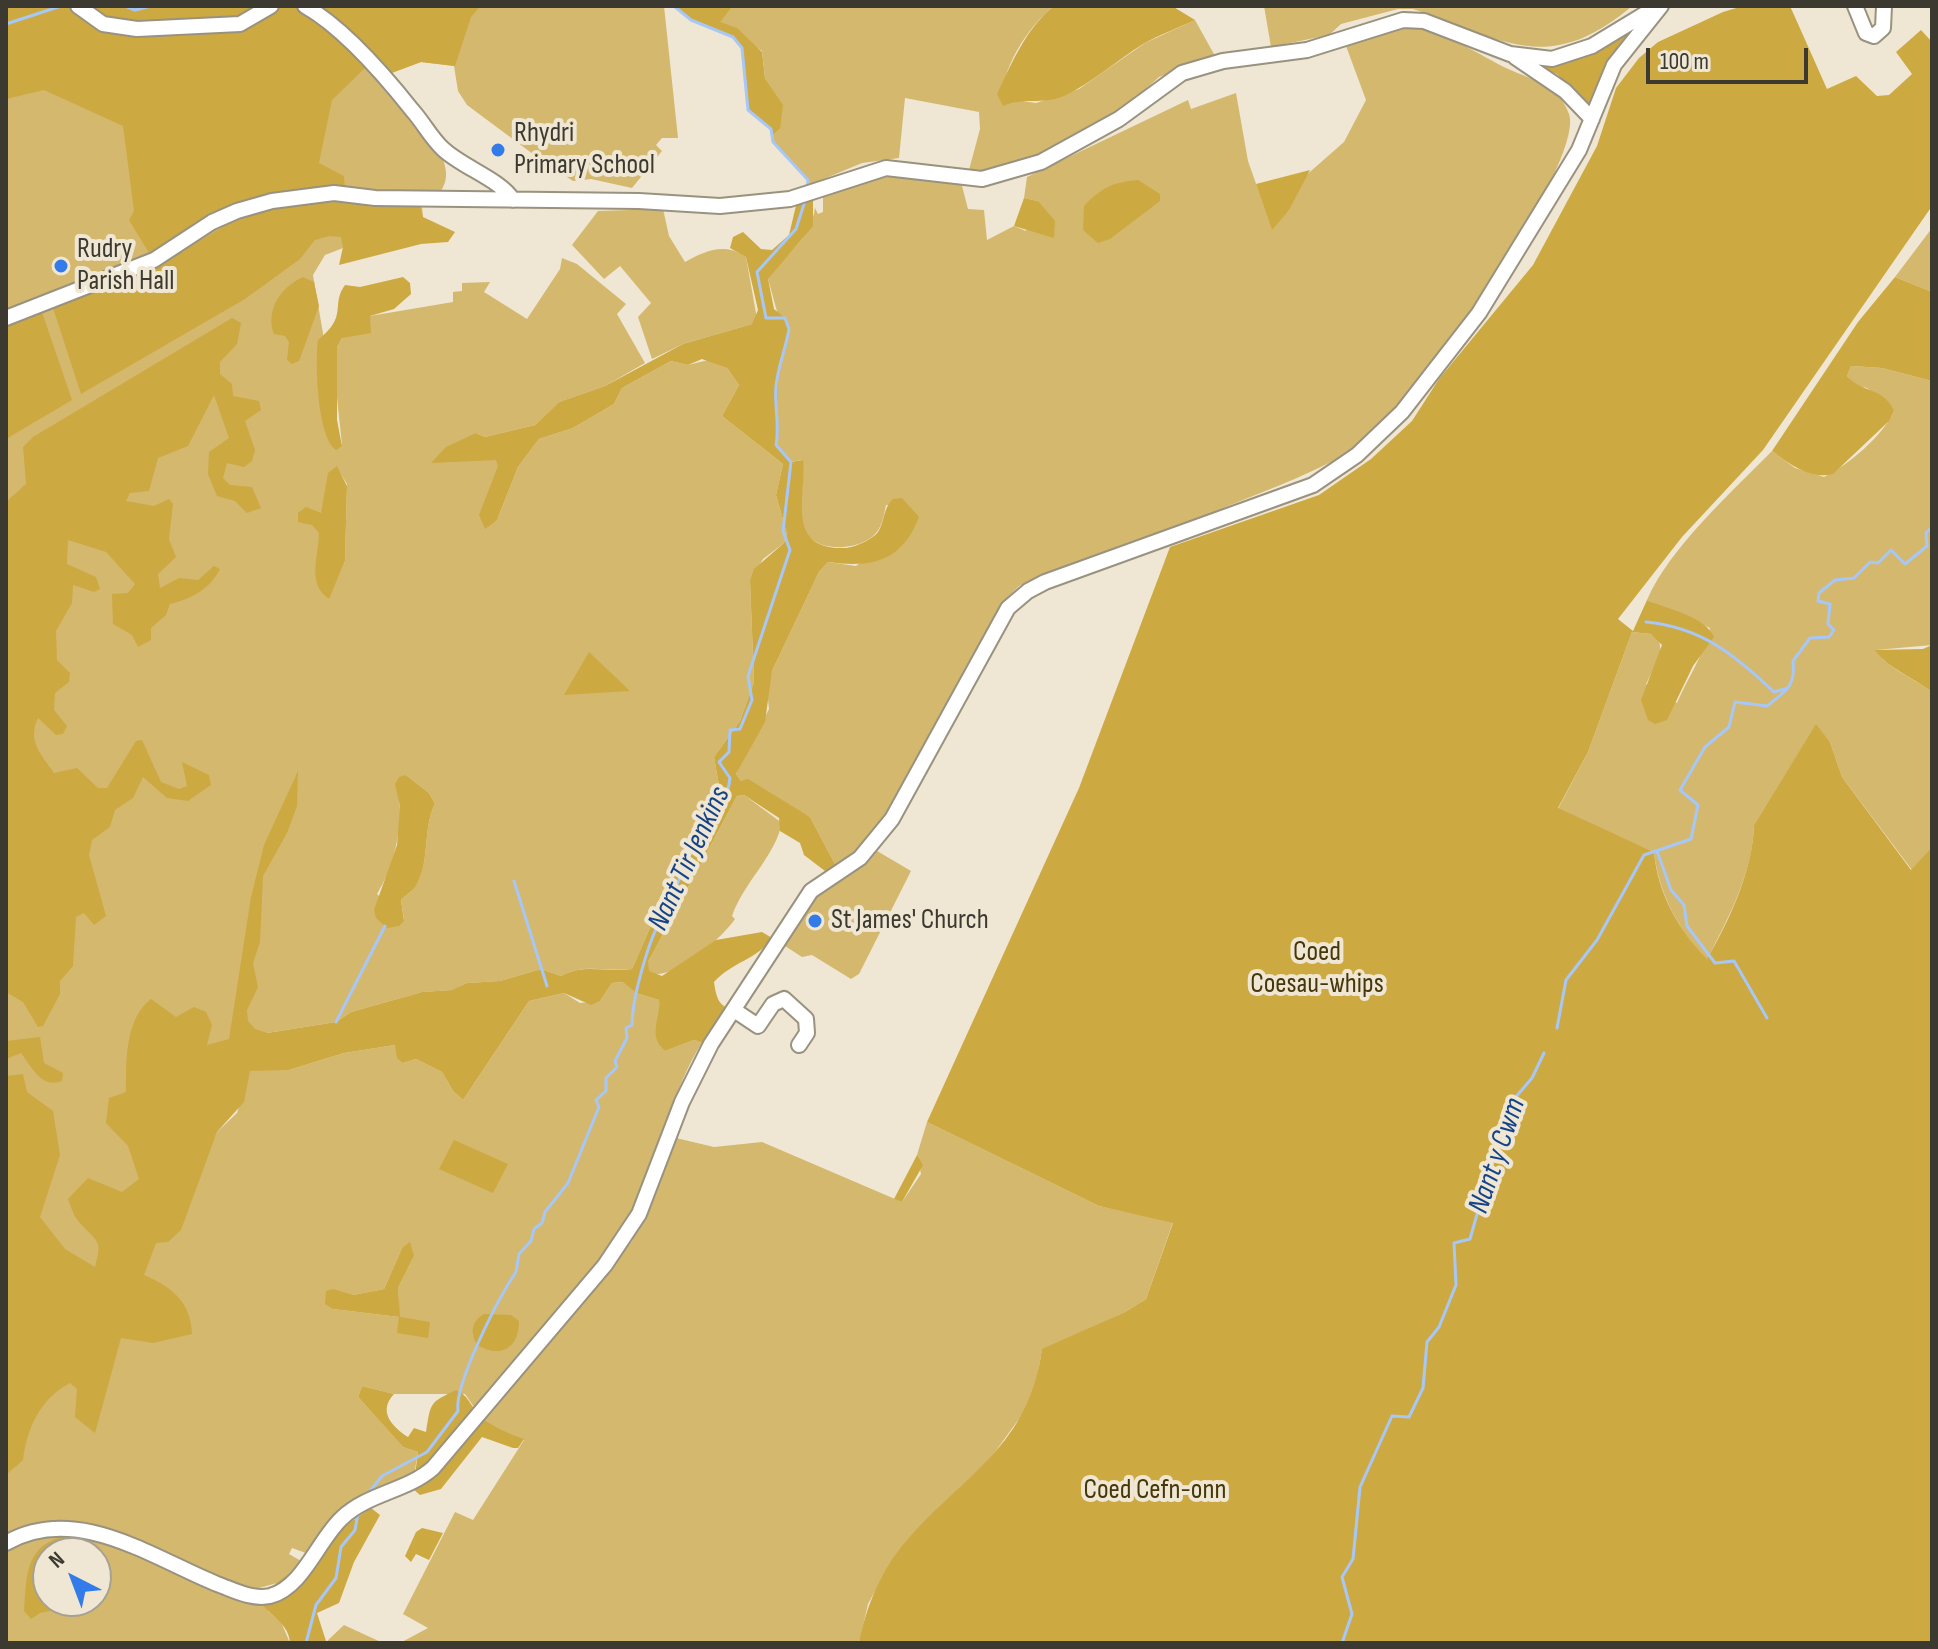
<!DOCTYPE html>
<style>
body{margin:0}
#map{position:relative;width:1938px;height:1649px;overflow:hidden;background:#efe7d3;font-family:"Sofia Sans Condensed",sans-serif}
canvas{display:block}
.frame{position:absolute;inset:0;border:8px solid #3c3931;pointer-events:none}
.north{position:absolute;left:32px;top:1537px;width:80px;height:80px;box-sizing:border-box;background:#efe7d3;border:2px solid #a7a192;border-radius:50%;rotate:318deg;font-size:22px;font-weight:700;line-height:32px;text-align:center;color:#3c3931}
.north::after{content:'';display:block;margin:auto;width:28px;height:36px;background:#337be8;clip-path:polygon(50% 0,100% 100%,50% 72%,0 100%)}
.scale{position:absolute;left:1646px;top:48px;width:162px;height:36px;box-sizing:border-box;border:4px solid #3c3931;border-top:0;padding-left:10px;font-size:24px;line-height:28px;white-space:nowrap;color:#3c3931;-webkit-text-stroke:6px #efe7d3;paint-order:stroke}
</style>
<div id="map">
<canvas width="1938" height="1649"></canvas>
<div class="frame"></div>
<div class="north">N</div>
<div class="scale">100 m</div>
</div>
<script>
const context = document.querySelector('canvas').getContext('2d');
context.lineJoin = 'round';
function fillPath(path, color) {
  context.fillStyle = color;
  context.fill(path, 'evenodd');
}
function stroke(path, color, width, dash) {
  context.strokeStyle = color;
  context.lineWidth = width;
  context.lineCap = dash ? 'butt' : 'round';
  context.setLineDash(dash || []);
  context.stroke(path);
}
function label(font, color, halo, rows, align = 'center') {
  context.font = font + ' "Sofia Sans Condensed",sans-serif';
  context.lineWidth = 8;
  context.setLineDash([]);
  context.textBaseline = 'middle';
  context.strokeStyle = halo;
  context.fillStyle = color;
  for (const [text, x, y, turn = 0] of rows) {
    context.save();
    context.translate(x, y);
    context.rotate((+turn || 0) * Math.PI / 180);
    context.textAlign = isNaN(turn) ? turn : align;
    if (halo) context.strokeText(text, 0, 0);
    context.fillText(text, 0, 0);
    context.restore();
  }
}
fillPath(new Path2D(`
 M 61,6 L 472,15 L 481,6 L 664,6 L 678,138 L 662,138 L 656,145 L 662,151 L 632,188 L 591,179 L 573,181 L 545,163 L 467,105 L 458,91 L 454,66 L 421,62 L 376,79 C 394,109 466,154 441,191 L 421,195 L 423,217 L 325,255 L 313,275 L 331,380 L 336,449 L 342,445 L 336,388 L 337,347 L 342,338 L 370,316 L 453,302 L 453,292 L 462,291 L 462,283 L 490,282 L 484,292 L 527,319 L 560,269 L 562,258 L 577,264 L 626,304 L 617,314 L 645,363 L 605,386 L 559,402 L 535,425 L 485,437 L 476,433 L 467,452 L 520,437 L 497,520 L 518,467 L 539,439 L 573,428 L 614,404 L 622,388 L 671,361 L 688,365 L 708,360 L 727,368 L 739,385 L 722,416 L 783,464 L 776,495 L 787,534 L 784,543 L 763,559 L 750,581 L 754,682 L 740,721 L 714,757 L 720,791 L 715,807 L 668,887 L 664,906 L 653,921 L 632,969 C 607,972 584,963 561,976 L 541,969 L 500,981 L 467,983 L 453,990 L 422,992 L 351,1012 L 336,1022 L 229,1039 L 209,1151 L 217,1132 L 237,1113 L 250,1070 L 289,1070 L 344,1053 L 395,1045 L 403,1063 L 416,1059 L 442,1072 L 453,1091 L 463,1100 L 529,1001 L 564,993 L 580,1003 L 600,1001 L 612,983 L 624,982 L 636,993 L 659,1000 L 660,1046 L 665,1051 L 694,1040 L 703,1041 C 670,1092 662,1152 635,1206 C 597,1282 529,1344 474,1407 L 465,1394 L 394,1394 L 362,1386 L 358,1397 L 403,1447 L 418,1452 L 414,1475 L 341,1509 L 306,1553 L 292,1548 L 289,1554 L 301,1561 L 281,1582 L 255,1589 L 269,1612 L 281,1622 L 290,1643 L 6,1643 L 6,24 ZM 338,469 L 347,484 L 345,561 L 328,599 ZM 406,775 L 429,793 L 435,804 C 422,829 431,863 415,886 C 412,891 405,896 401,900 L 404,920 L 377,894 C 392,869 398,845 400,816 C 401,794 394,796 406,775 ZM 402,1248 L 414,1256 L 398,1288 L 399,1317 L 333,1309 L 353,1295 L 384,1289 ZM 48,1553 L 96,1553 L 96,1601 L 48,1601 Z
 M 733,6 L 1054,6 C 1028,26 998,72 1003,105 L 1015,100 L 1036,103 L 1079,89 L 1145,43 L 1195,20 L 1215,56 L 1159,77 L 1119,113 L 1026,163 L 991,173 L 969,170 L 980,129 L 979,112 L 905,98 L 899,158 L 862,163 L 807,186 L 808,180 C 798,167 776,150 772,136 L 780,129 L 778,98 L 765,78 L 762,51 L 719,22 Z
 M 1264,6 L 1632,6 C 1548,77 1504,40 1413,9 L 1398,9 L 1341,24 L 1329,35 L 1271,47 Z
 M 1404,25 C 1439,30 1467,47 1498,64 C 1523,78 1558,82 1569,114 C 1586,163 1406,419 1360,446 C 1318,471 1273,488 1228,506 C 1185,524 1143,543 1099,559 C 1072,568 1045,573 1019,586 L 1002,603 L 882,823 L 867,844 L 836,866 L 810,817 L 741,781 L 736,774 L 769,709 L 767,690 L 772,671 L 819,572 L 828,562 L 856,566 L 918,517 L 909,508 L 886,505 C 884,515 882,527 875,534 C 860,551 812,554 804,528 C 797,505 806,482 802,460 L 791,462 L 776,445 L 778,315 L 768,279 C 784,252 810,243 815,208 L 818,214 L 823,212 L 823,194 L 877,175 L 900,173 L 961,182 L 968,209 L 984,210 L 987,240 L 1014,226 L 1026,231 L 1038,201 L 1024,198 L 1027,177 L 1188,100 L 1191,109 L 1236,93 L 1248,161 L 1272,229 L 1288,212 L 1303,178 L 1344,142 L 1366,100 L 1346,46 Z
 M 663,209 L 669,236 L 685,262 C 705,251 725,242 746,257 L 757,319 L 752,324 L 683,344 L 652,359 L 638,317 L 651,303 L 620,266 L 604,279 L 572,245 L 598,211 Z
 M 1932,228 L 1932,292 L 1895,277 Z
 M 1851,366 L 1882,368 L 1932,381 L 1932,645 L 1876,650 C 1887,669 1914,678 1932,692 L 1932,847 L 1912,870 L 1842,777 L 1830,742 L 1816,725 L 1754,825 C 1753,873 1728,918 1707,960 C 1678,928 1659,895 1654,852 L 1558,809 L 1588,752 L 1632,632 L 1651,634 L 1659,639 L 1661,654 L 1646,684 L 1677,703 C 1688,677 1704,655 1710,628 L 1647,600 C 1670,547 1731,493 1772,451 L 1795,468 L 1824,477 C 1848,465 1883,436 1894,411 L 1867,388 L 1854,385 L 1847,376 Z
 M 744,795 L 782,823 C 774,858 744,882 732,916 L 735,919 C 723,937 676,978 653,974 L 648,971 L 648,962 L 737,796 Z
 M 872,848 L 911,871 L 859,974 L 851,979 L 812,955 L 802,957 L 782,944 L 812,896 Z
 M 927,1122 L 1099,1206 L 1173,1222 L 1146,1299 L 1125,1312 L 1042,1350 L 1035,1390 L 1029,1405 L 987,1463 L 885,1573 L 868,1604 L 859,1643 L 400,1643 L 428,1628 L 403,1614 L 455,1512 L 473,1520 L 524,1440 L 496,1429 L 481,1416 L 632,1241 L 676,1138 L 714,1147 L 762,1142 L 902,1202 L 921,1174 L 917,1155 Z
 M 344,1625 L 383,1643 L 325,1643 Z`), '#d4b86e');
fillPath(new Path2D(`
 M 6,6 L 481,6 L 471,17 L 455,66 L 421,62 L 375,79 L 365,68 L 332,100 L 319,163 L 344,176 L 345,190 L 210,217 L 149,253 L 129,220 L 134,211 L 123,126 L 44,90 L 6,99 Z
 M 674,6 L 733,6 L 720,22 L 737,28 L 762,52 L 765,78 L 783,105 L 780,129 L 772,136 L 771,129 L 748,110 L 742,48 L 733,37 L 691,20 Z
 M 1054,6 L 1172,6 L 1195,20 C 1178,28 1159,35 1143,44 C 1116,61 1092,83 1064,96 C 1043,105 1022,97 1003,106 L 997,94 C 1012,63 1026,28 1054,6 Z
 M 1790,6 L 1827,89 L 1856,76 L 1877,96 L 1889,95 L 1912,74 L 1896,52 L 1921,30 L 1932,42 L 1932,206 L 1763,450 L 1682,537 L 1618,619 L 1633,631 L 1647,600 C 1667,609 1705,616 1714,637 L 1693,666 L 1667,720 L 1655,724 L 1648,720 L 1641,700 L 1662,645 L 1651,634 L 1632,632 L 1588,752 L 1558,808 L 1654,852 C 1658,894 1678,929 1707,959 C 1729,921 1753,870 1754,825 L 1816,724 L 1830,742 L 1842,777 L 1911,870 L 1932,847 L 1932,1643 L 859,1643 C 866,1606 882,1568 908,1539 C 965,1474 1029,1446 1042,1349 L 1125,1312 L 1146,1299 L 1173,1223 L 1099,1206 L 927,1122 L 1079,788 L 1170,547 L 1319,495 L 1371,459 L 1412,421 L 1439,379 L 1533,265 L 1597,146 L 1616,88 L 1639,58 L 1658,42 L 1723,12 L 1743,6 Z
 M 1641,24 L 1590,107 L 1557,74 L 1538,65 L 1562,61 Z
 M 1310,170 L 1288,212 L 1272,230 L 1256,184 Z
 M 1138,180 L 1160,194 L 1160,201 L 1110,239 L 1098,243 L 1083,230 L 1084,206 C 1101,188 1113,182 1138,180 Z
 M 813,193 L 813,226 L 768,279 L 774,309 L 785,318 L 789,329 L 778,367 L 776,445 L 791,462 L 803,460 C 807,496 784,550 845,548 C 854,548 873,539 878,532 C 885,521 883,508 893,499 L 902,498 L 919,517 C 902,562 871,568 828,562 L 819,572 L 772,671 L 765,722 L 736,774 L 741,781 L 748,779 L 810,817 L 836,866 L 825,871 L 804,855 L 800,843 L 780,831 L 779,818 L 744,795 L 737,796 L 648,962 L 649,971 L 662,976 L 716,940 L 762,932 L 772,938 C 758,959 732,962 714,982 C 716,996 718,1007 734,1010 L 711,1044 L 694,1040 L 665,1051 C 647,1036 661,1018 659,1000 L 636,993 L 623,982 L 612,983 L 600,1001 L 591,1005 L 564,993 L 529,1001 L 463,1100 L 453,1091 L 442,1072 L 416,1059 L 403,1063 L 397,1058 L 395,1045 L 344,1053 L 289,1070 L 250,1071 L 244,1102 L 217,1132 L 181,1230 L 168,1242 L 156,1243 L 144,1275 C 172,1287 191,1302 192,1334 L 153,1343 L 121,1338 L 95,1433 L 75,1417 L 77,1389 L 70,1383 C 40,1399 27,1428 23,1460 L 6,1475 L 6,1076 L 23,1074 L 27,1092 L 53,1111 L 60,1155 L 40,1217 L 65,1249 L 95,1267 C 103,1239 97,1242 80,1223 C 74,1217 71,1207 68,1199 L 88,1178 L 122,1192 L 139,1179 L 128,1146 L 106,1123 L 109,1098 L 126,1092 C 126,1061 125,1019 151,999 L 176,1017 L 194,1007 L 206,1012 L 212,1025 L 207,1045 L 229,1039 L 251,897 L 264,845 L 298,771 L 297,806 L 287,833 L 263,876 L 260,942 L 253,963 L 258,987 L 247,1010 L 248,1021 L 255,1029 L 267,1033 L 336,1022 L 351,1012 L 422,992 L 452,990 L 467,983 L 500,981 L 541,969 L 561,976 C 585,963 607,973 632,969 L 653,921 L 664,906 L 668,887 L 715,807 L 720,791 L 714,757 L 740,721 L 754,682 L 750,581 L 754,569 L 784,543 L 787,534 L 776,495 L 783,464 L 722,416 L 739,385 L 727,368 L 702,359 L 688,365 L 671,361 L 622,388 L 614,404 L 573,428 L 539,439 L 518,467 L 497,520 L 485,529 L 479,515 L 498,466 L 496,460 L 431,463 L 446,447 L 476,433 L 485,437 L 535,425 L 559,402 L 605,386 L 683,344 L 752,324 L 758,310 L 746,257 L 730,248 L 733,237 L 743,232 L 761,249 L 772,250 L 789,235 L 798,197 Z
 M 1024,198 L 1038,201 L 1055,221 L 1054,238 L 1014,226 Z
 M 334,201 L 419,202 L 423,217 L 455,232 L 448,242 L 421,244 L 339,265 L 343,247 L 341,237 L 329,236 L 315,240 L 300,259 L 245,299 L 81,394 L 53,308 L 160,265 L 226,225 L 274,207 Z
 M 303,277 L 314,282 L 319,306 L 299,361 L 292,364 L 287,360 L 289,342 L 285,336 L 274,334 C 265,310 281,287 303,277 Z
 M 403,277 L 410,283 L 411,294 L 394,309 L 370,316 L 371,333 L 342,338 L 337,347 L 337,420 L 342,446 L 336,450 C 317,437 315,362 318,340 C 349,315 330,306 345,285 L 360,287 Z
 M 1895,277 L 1932,292 L 1932,381 L 1882,368 L 1851,366 L 1847,376 C 1861,393 1884,387 1894,411 L 1889,421 L 1833,474 C 1811,480 1789,464 1772,451 L 1858,322 Z
 M 42,312 L 72,400 L 6,439 L 6,327 Z
 M 232,318 L 241,323 L 237,344 L 220,362 L 220,374 L 232,384 L 233,396 L 259,401 L 261,410 L 245,421 L 255,450 L 252,461 L 244,467 L 227,463 L 223,478 L 230,485 L 252,487 L 261,508 L 247,513 L 235,501 L 217,496 L 208,474 L 209,452 L 229,438 L 214,395 L 188,446 L 158,458 L 149,491 L 130,493 L 126,501 L 154,506 L 169,499 L 173,504 L 169,539 L 176,557 L 158,574 L 160,588 L 179,578 L 198,580 L 214,566 L 220,569 C 210,589 191,599 170,604 L 166,615 L 151,628 L 151,640 L 138,647 L 132,635 L 113,624 L 112,594 L 128,593 L 135,584 L 106,552 L 68,540 L 67,564 L 96,577 L 100,589 L 94,592 L 73,585 L 72,603 L 56,631 L 57,660 L 70,673 L 69,682 L 55,693 L 54,710 L 67,726 L 63,734 L 56,735 L 38,718 C 27,741 41,754 54,773 L 77,768 L 98,788 L 107,788 L 136,741 L 142,740 L 161,782 L 179,789 L 187,786 L 182,762 L 209,775 L 211,785 L 188,801 L 167,798 L 143,777 L 133,798 L 115,810 L 110,827 L 92,840 L 89,855 L 106,916 L 94,925 L 84,913 L 76,917 L 73,966 L 60,981 L 60,994 L 43,1026 L 38,1027 L 23,1002 L 6,992 L 6,502 L 26,484 L 23,447 L 33,437 Z
 M 337,466 L 347,486 L 345,561 L 329,599 C 306,583 319,556 319,533 L 312,525 L 298,522 L 298,513 L 306,507 L 321,513 L 328,473 Z
 M 1932,645 L 1932,692 C 1914,678 1887,668 1875,650 L 1923,649 Z
 M 589,652 L 630,691 L 564,695 Z
 M 406,775 L 429,793 L 435,804 C 422,829 431,863 415,887 C 412,891 405,896 401,900 L 404,921 L 399,926 L 387,928 L 376,918 L 374,910 L 397,845 L 400,806 L 395,784 L 399,777 Z
 M 40,1037 L 44,1063 L 63,1073 L 62,1081 C 41,1089 32,1067 21,1053 L 6,1059 L 6,1041 Z
 M 454,1140 L 508,1164 L 493,1193 L 439,1169 Z
 M 917,1155 L 923,1165 L 902,1202 L 894,1199 Z
 M 410,1242 L 414,1256 L 398,1288 L 400,1317 L 430,1322 L 428,1338 L 397,1333 L 399,1317 L 333,1309 L 325,1304 L 326,1291 L 333,1289 L 353,1295 L 384,1289 L 402,1248 Z
 M 484,1314 L 511,1315 L 519,1321 C 519,1348 501,1359 477,1345 C 470,1332 471,1322 484,1314 Z
 M 362,1386 L 394,1394 C 378,1411 391,1426 408,1437 L 414,1428 L 426,1432 C 431,1402 429,1403 456,1390 C 468,1395 469,1404 478,1413 C 491,1427 507,1433 524,1439 L 518,1448 L 513,1448 L 482,1437 L 441,1489 L 420,1495 L 413,1489 L 418,1452 L 403,1447 L 358,1397 Z
 M 371,1508 L 380,1515 L 354,1562 L 339,1603 L 317,1613 L 326,1641 L 290,1643 C 289,1618 258,1613 255,1588 L 270,1588 L 291,1572 L 308,1576 L 342,1528 Z
 M 422,1528 L 443,1533 L 429,1560 L 416,1554 L 411,1562 L 405,1556 L 416,1532 Z
 M 68,1535 L 88,1537 L 83,1553 L 48,1553 L 48,1601 L 66,1601 L 64,1608 L 40,1613 L 31,1619 L 24,1611 C 27,1572 25,1545 68,1535 Z`), '#cda942');
stroke(new Path2D(`
 M 125,6 L 135,10 L 151,6
 M 674,6 L 691,20 L 733,37 L 742,48 L 748,110 L 771,129 L 773,142 L 808,180 L 807,190
 M 6,24 L 61,6
 M 1646,622 C 1701,627 1735,655 1774,692 L 1788,688
 M 1657,851 L 1671,890 L 1684,905 L 1687,926 L 1715,963 L 1734,961 L 1767,1018
 M 514,881 L 547,986
 M 336,1022 L 385,926
 M 1557,1028 L 1566,980 L 1597,940 L 1644,855 L 1691,839 L 1698,805 L 1680,790 L 1705,747 L 1729,727 L 1735,702 L 1767,706 C 1786,691 1796,686 1793,661 L 1810,638 L 1829,637 L 1834,630 L 1828,624 L 1830,604 L 1818,601 L 1819,593 L 1835,580 L 1854,578 L 1870,562 L 1878,563 L 1891,550 L 1905,564 L 1927,546 L 1926,533 L 1932,527
 M 367,1495 L 382,1476 L 427,1452 L 458,1411 C 454,1384 499,1297 516,1272 L 519,1254 L 531,1241 L 534,1229 L 542,1223 L 545,1212 L 568,1183 L 599,1107 L 596,1100 L 606,1091 L 606,1078 L 617,1067 L 615,1061 L 627,1038 L 626,1028 L 632,1025 C 632,1000 651,924 669,910 C 675,887 686,860 699,839 C 712,818 727,805 730,778 L 719,762 L 729,752 L 730,730 L 740,729 L 752,700 L 748,676 L 790,550 L 783,531 L 791,462 L 776,445 C 780,425 774,406 776,386 C 778,366 786,348 789,329 L 785,318 L 766,318 L 757,272 L 796,229 L 805,201
 M 306,1643 L 316,1605 L 336,1578 L 341,1547 L 355,1530 L 358,1513
 M 1342,1643 L 1352,1614 L 1342,1577 L 1353,1559 L 1360,1487 L 1392,1416 L 1409,1417 L 1423,1388 L 1427,1342 L 1439,1327 L 1456,1285 L 1454,1243 L 1470,1239 L 1495,1151 L 1505,1135 L 1509,1105 L 1532,1078 L 1544,1053`), '#a7c7f7', 3);
const minor = new Path2D(`
 M 78,6 L 103,24 L 137,29 L 240,24 L 271,6
 M 305,6 C 342,27 385,76 412,110 C 423,122 431,138 443,149 C 462,167 501,180 513,200
 M 1855,6 L 1866,33 L 1874,36 L 1883,28 L 1884,6
 M 1515,57 L 1565,91 L 1592,119
 M 6,318 L 154,260 L 212,222 L 237,211 L 272,201 L 334,193 L 375,198 L 639,201 L 720,206 L 790,199 L 886,168 L 982,179 L 1041,162 L 1119,119 L 1182,73 L 1223,61 L 1307,50 L 1403,20 L 1424,21 L 1510,54 L 1552,59 L 1592,46 L 1653,9
 M 734,1010 L 758,1026 L 773,1004 L 784,999 L 806,1019 L 807,1033 L 799,1045
 M 6,1543 C 76,1503 151,1557 217,1584 C 234,1590 251,1600 270,1596 C 303,1588 319,1538 343,1517 C 369,1493 407,1491 433,1468 L 605,1265 L 639,1214 L 682,1102 L 711,1044 L 811,891 L 860,858 L 892,819 L 1008,608 L 1028,591 L 1045,582 L 1313,485 L 1357,455 L 1402,412 L 1479,313 L 1579,150 L 1614,65 L 1661,6`);
stroke(minor, '#99927f', 18);
stroke(minor, '#fff', 14);
for (const [x, y, r, color] of [
 [498,150,8,"#337be8"],
 [61,266,8,"#337be8"],
 [815,921,8,"#337be8"]
]) {
  const dot = new Path2D();
  dot.arc(x, y, r, 0, 2 * Math.PI);
  context.fillStyle = color;
  context.fill(dot);
  stroke(dot, '#efe7d3', 3);
}
label('28px', '#3c3931', '#efe7d3', [
 ["Rhydri",514,134],
 ["Primary School",514,166],
 ["Rudry",77,250],
 ["Parish Hall",77,282],
 ["St James' Church",831,921]
], 'left');
label('28px', '#46370a', '#efe7d3', [
 ["Coed",1317,953],
 ["Coesau-whips",1317,985],
 ["Coed Cefn-onn",1155,1491]
]);
label('italic 30px', '#154388', '#efe7d3', [
 ["Nant Tir Jenkins",690,859,-65],
 ["Nant y Cwm",1498,1156,-71]
]);
</script>
